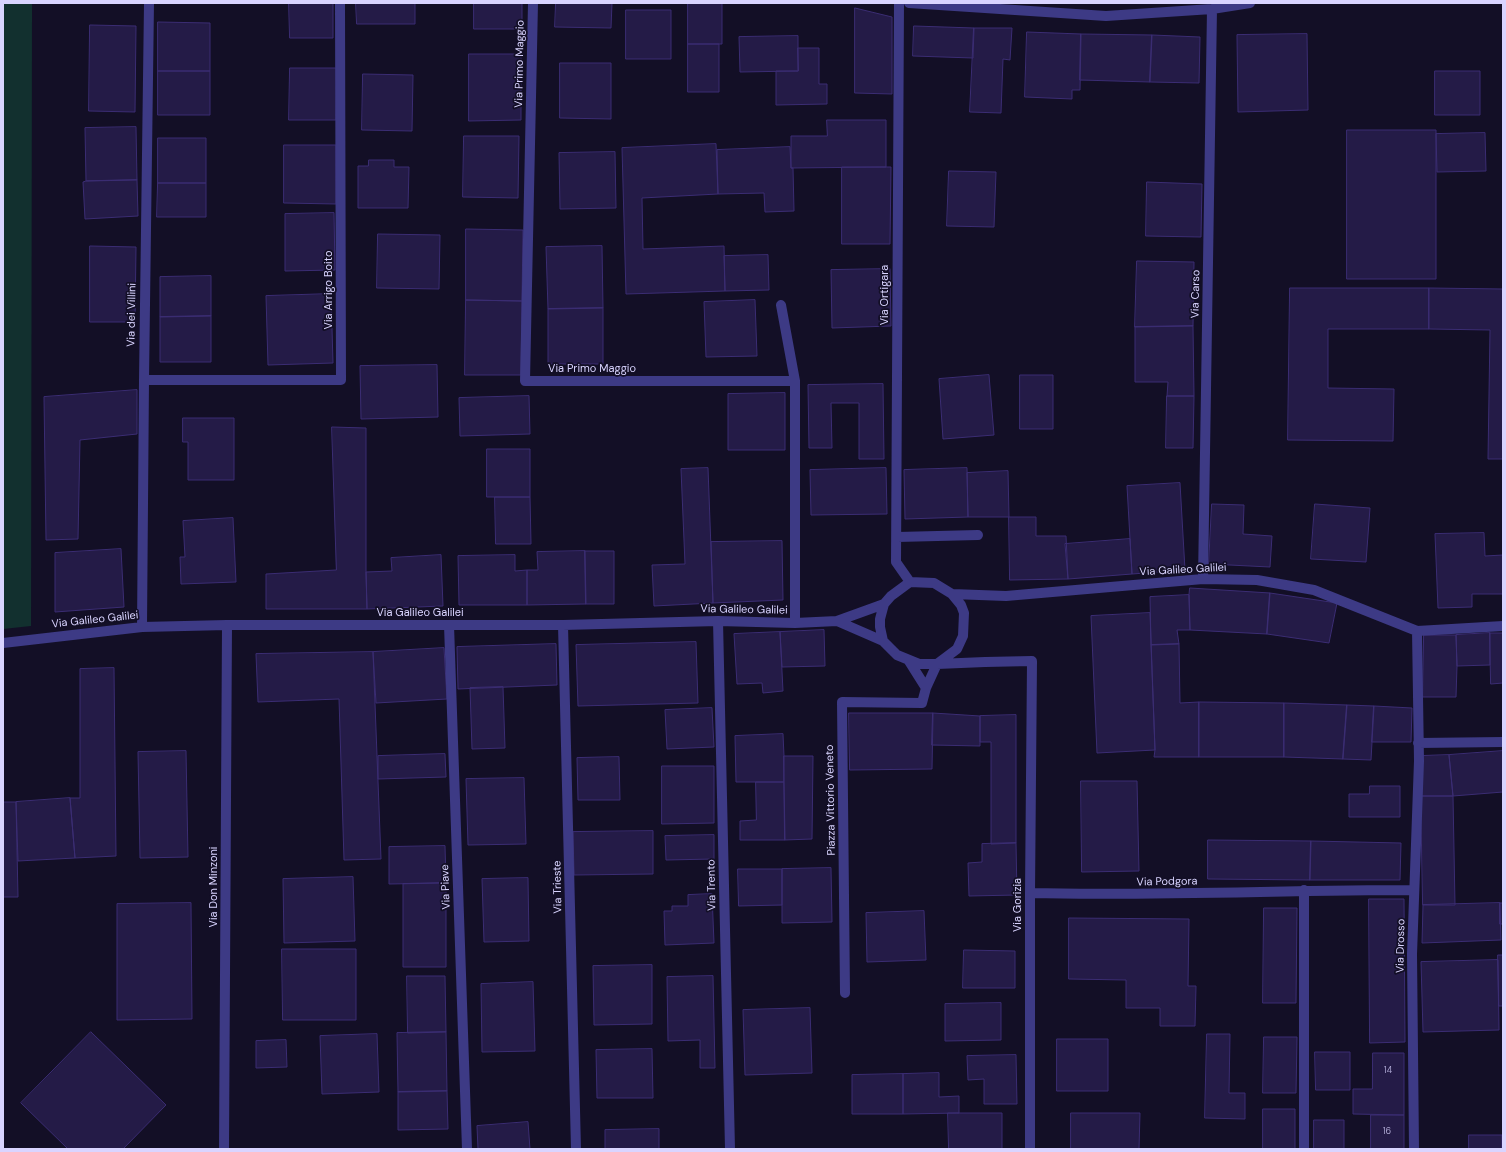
<!DOCTYPE html>
<style>
body{margin:0}
#map{position:relative;width:1506px;height:1152px;overflow:hidden;background:#130f26;font-family:"DM Sans",sans-serif}
canvas{display:block}
.frame{position:absolute;inset:0;border:4px solid #d9d4ff;pointer-events:none}
</style>
<div id="map">
<canvas width="1506" height="1152"></canvas>
<div class="frame"></div>
</div>
<script>
const context = document.querySelector('canvas').getContext('2d');
context.lineJoin = 'round';
function fillPath(path, color) {
  context.fillStyle = color;
  context.fill(path, 'evenodd');
}
function stroke(path, color, width, dash) {
  context.strokeStyle = color;
  context.lineWidth = width;
  context.lineCap = dash ? 'butt' : 'round';
  context.setLineDash(dash || []);
  context.stroke(path);
}
function label(font, color, halo, rows, align = 'center') {
  context.font = font + ' "DM Sans",sans-serif';
  context.lineWidth = 3.5;
  context.setLineDash([]);
  context.textBaseline = 'middle';
  context.strokeStyle = halo;
  context.fillStyle = color;
  for (const [text, x, y, turn = 0] of rows) {
    context.save();
    context.translate(x, y);
    context.rotate((+turn || 0) * Math.PI / 180);
    context.textAlign = isNaN(turn) ? turn : align;
    if (halo) context.strokeText(text, 0, 0);
    context.fillText(text, 0, 0);
    context.restore();
  }
}
fillPath(new Path2D(`
 M 3,3 L 32,3 L 31,626 L 3,629 Z`), '#12302f');
const building = new Path2D(`
 M 289,3 L 333,3 L 333,38 L 290,38 Z
 M 356,3 L 415,3 L 415,24 L 357,24 Z
 M 474,3 L 522,3 L 522,29 L 474,29 Z
 M 556,3 L 612,3 L 611,28 L 555,27 Z
 M 688,3 L 722,3 L 722,44 L 688,44 Z
 M 855,8 L 892,17 L 892,94 L 855,93 Z
 M 626,10 L 671,10 L 671,59 L 626,59 Z
 M 158,22 L 210,23 L 210,71 L 158,71 Z
 M 90,25 L 136,26 L 135,112 L 89,111 Z
 M 914,26 L 974,28 L 973,58 L 913,56 Z
 M 974,28 L 1012,28 L 1010,60 L 1003,59 L 1001,113 L 970,112 Z
 M 1027,32 L 1081,34 L 1080,90 L 1072,90 L 1072,99 L 1025,97 Z
 M 1081,34 L 1152,35 L 1150,82 L 1080,80 Z
 M 1307,34 L 1308,110 L 1238,112 L 1237,35 Z
 M 1152,35 L 1200,37 L 1199,83 L 1150,82 Z
 M 798,36 L 798,71 L 740,72 L 739,37 Z
 M 688,44 L 719,44 L 719,92 L 688,92 Z
 M 798,48 L 819,48 L 819,84 L 827,84 L 827,104 L 776,105 L 776,71 L 798,71 Z
 M 469,54 L 521,54 L 521,120 L 469,121 Z
 M 560,63 L 611,63 L 611,119 L 560,118 Z
 M 290,68 L 337,68 L 336,120 L 289,120 Z
 M 158,71 L 210,71 L 210,115 L 158,115 Z
 M 1435,71 L 1480,71 L 1480,115 L 1435,115 Z
 M 363,74 L 413,75 L 412,131 L 362,130 Z
 M 827,120 L 886,120 L 886,167 L 791,168 L 791,136 L 827,136 Z
 M 136,127 L 137,180 L 86,181 L 85,128 Z
 M 1347,130 L 1436,130 L 1436,279 L 1347,279 Z
 M 1485,133 L 1486,171 L 1437,172 L 1436,134 Z
 M 464,136 L 519,136 L 518,198 L 463,197 Z
 M 158,138 L 206,138 L 206,183 L 158,183 Z
 M 716,144 L 718,194 L 642,198 L 643,249 L 724,246 L 725,291 L 626,294 L 622,148 Z
 M 284,145 L 336,145 L 336,204 L 284,203 Z
 M 790,147 L 791,168 L 793,168 L 794,211 L 765,212 L 764,193 L 718,194 L 717,150 Z
 M 615,152 L 616,208 L 560,209 L 559,153 Z
 M 369,160 L 394,160 L 394,167 L 409,167 L 408,208 L 358,208 L 358,166 L 368,166 Z
 M 842,167 L 891,167 L 890,244 L 842,244 Z
 M 949,171 L 996,172 L 994,227 L 947,226 Z
 M 137,180 L 138,216 L 85,219 L 83,182 L 86,181 Z
 M 1147,182 L 1202,184 L 1201,237 L 1146,236 Z
 M 158,183 L 206,183 L 206,217 L 157,217 Z
 M 334,213 L 335,270 L 285,271 L 285,214 Z
 M 466,229 L 523,230 L 522,301 L 466,300 Z
 M 378,234 L 440,235 L 439,289 L 377,288 Z
 M 90,246 L 136,247 L 135,322 L 90,322 Z
 M 602,246 L 603,308 L 548,309 L 546,247 Z
 M 768,255 L 769,290 L 725,291 L 724,256 Z
 M 1137,261 L 1194,262 L 1193,326 L 1135,327 Z
 M 890,269 L 891,326 L 832,328 L 831,270 Z
 M 211,276 L 211,316 L 160,317 L 160,277 Z
 M 1290,288 L 1429,288 L 1429,329 L 1328,329 L 1328,388 L 1394,389 L 1393,441 L 1288,440 Z
 M 1429,288 L 1503,289 L 1503,459 L 1488,459 L 1490,330 L 1429,329 Z
 M 331,294 L 333,363 L 268,365 L 266,296 Z
 M 466,300 L 522,301 L 521,375 L 465,375 Z
 M 755,300 L 757,356 L 706,357 L 704,302 Z
 M 603,308 L 603,364 L 548,364 L 548,309 Z
 M 211,316 L 211,362 L 160,362 L 160,317 Z
 M 1193,326 L 1194,396 L 1167,396 L 1168,382 L 1135,382 L 1135,327 Z
 M 437,365 L 438,417 L 361,419 L 360,366 Z
 M 989,375 L 994,435 L 943,439 L 939,379 Z
 M 1020,375 L 1053,375 L 1053,429 L 1020,429 Z
 M 883,384 L 884,459 L 859,459 L 859,403 L 831,403 L 832,448 L 809,448 L 808,385 Z
 M 137,390 L 137,434 L 80,440 L 78,539 L 46,540 L 44,397 Z
 M 785,393 L 785,450 L 728,450 L 728,394 Z
 M 529,396 L 530,434 L 460,436 L 459,398 Z
 M 1167,396 L 1194,396 L 1193,448 L 1166,448 Z
 M 183,418 L 234,418 L 234,480 L 188,480 L 188,442 L 183,442 Z
 M 332,427 L 366,428 L 366,572 L 367,609 L 266,609 L 266,574 L 336,570 Z
 M 487,449 L 530,449 L 530,497 L 487,497 Z
 M 708,468 L 713,603 L 654,606 L 652,565 L 685,564 L 681,469 Z
 M 886,468 L 887,514 L 811,515 L 810,470 Z
 M 967,468 L 968,517 L 905,519 L 904,470 Z
 M 1008,471 L 1009,517 L 968,517 L 967,473 Z
 M 1180,483 L 1185,570 L 1132,574 L 1127,486 Z
 M 495,497 L 530,497 L 531,544 L 496,544 Z
 M 1212,504 L 1244,505 L 1243,534 L 1272,536 L 1270,567 L 1209,564 Z
 M 1315,504 L 1370,508 L 1366,562 L 1311,559 Z
 M 1009,517 L 1036,517 L 1036,536 L 1066,536 L 1068,579 L 1010,580 Z
 M 233,518 L 236,582 L 181,584 L 180,557 L 185,557 L 183,521 Z
 M 1484,533 L 1485,556 L 1503,555 L 1503,594 L 1472,594 L 1472,607 L 1438,608 L 1435,534 Z
 M 1130,539 L 1132,574 L 1068,579 L 1065,544 Z
 M 782,541 L 783,600 L 713,603 L 711,542 Z
 M 121,549 L 124,607 L 55,612 L 55,553 Z
 M 585,551 L 614,551 L 614,604 L 586,604 Z
 M 585,551 L 586,604 L 527,605 L 527,570 L 538,570 L 537,552 Z
 M 441,555 L 443,606 L 367,609 L 366,572 L 392,571 L 391,558 Z
 M 515,555 L 515,571 L 527,570 L 527,605 L 459,605 L 458,556 Z
 M 1190,588 L 1270,593 L 1267,634 L 1190,630 L 1189,595 Z
 M 1270,593 L 1337,603 L 1329,643 L 1267,634 Z
 M 1189,595 L 1190,630 L 1177,630 L 1179,644 L 1151,645 L 1150,597 Z
 M 1150,613 L 1155,750 L 1097,753 L 1091,616 Z
 M 824,630 L 825,666 L 782,667 L 780,632 Z
 M 780,632 L 783,691 L 763,693 L 762,683 L 737,684 L 734,634 Z
 M 1490,633 L 1490,665 L 1457,666 L 1456,635 Z
 M 1490,633 L 1503,633 L 1503,683 L 1491,684 Z
 M 1424,635 L 1456,635 L 1457,666 L 1456,697 L 1423,697 Z
 M 696,642 L 698,703 L 578,706 L 576,645 Z
 M 556,644 L 557,685 L 458,689 L 457,647 Z
 M 1179,644 L 1180,703 L 1199,702 L 1199,757 L 1154,757 L 1155,750 L 1151,645 Z
 M 444,648 L 447,699 L 376,703 L 373,652 Z
 M 373,652 L 381,859 L 344,860 L 339,699 L 258,702 L 256,654 Z
 M 114,668 L 116,856 L 75,858 L 70,798 L 80,798 L 80,669 Z
 M 503,687 L 505,748 L 472,749 L 470,688 Z
 M 1199,702 L 1284,703 L 1284,757 L 1199,757 Z
 M 1284,703 L 1347,705 L 1343,759 L 1284,757 Z
 M 1347,705 L 1374,706 L 1371,760 L 1343,759 Z
 M 1374,706 L 1412,708 L 1411,742 L 1372,742 Z
 M 712,708 L 714,747 L 667,749 L 665,710 Z
 M 849,713 L 933,713 L 932,769 L 850,770 Z
 M 933,713 L 980,716 L 980,746 L 932,745 Z
 M 1016,715 L 1016,843 L 991,844 L 991,742 L 980,742 L 980,716 Z
 M 783,734 L 784,756 L 784,782 L 736,782 L 735,736 Z
 M 186,751 L 188,857 L 140,858 L 138,752 Z
 M 1503,751 L 1503,792 L 1453,796 L 1449,755 Z
 M 445,754 L 446,777 L 378,779 L 378,756 Z
 M 1449,755 L 1453,796 L 1421,796 L 1421,756 Z
 M 784,756 L 813,756 L 812,839 L 785,840 Z
 M 619,757 L 620,800 L 578,800 L 577,758 Z
 M 662,766 L 714,766 L 714,823 L 662,824 Z
 M 524,778 L 526,844 L 468,845 L 466,779 Z
 M 1081,781 L 1137,781 L 1139,871 L 1082,872 Z
 M 756,782 L 784,782 L 785,840 L 740,840 L 740,821 L 756,820 Z
 M 1370,786 L 1400,786 L 1400,817 L 1349,817 L 1349,794 L 1369,794 Z
 M 1421,796 L 1453,796 L 1455,905 L 1423,905 Z
 M 70,798 L 75,858 L 18,861 L 16,802 Z
 M 3,802 L 16,802 L 18,897 L 3,897 Z
 M 653,831 L 653,874 L 574,875 L 573,832 Z
 M 714,835 L 714,859 L 666,860 L 665,836 Z
 M 1208,840 L 1311,841 L 1310,880 L 1208,879 Z
 M 1311,841 L 1401,843 L 1400,880 L 1310,880 Z
 M 1016,843 L 1017,895 L 969,896 L 968,863 L 982,862 L 982,844 Z
 M 445,846 L 446,883 L 389,884 L 389,847 Z
 M 831,868 L 832,922 L 782,923 L 782,869 Z
 M 738,869 L 782,869 L 782,905 L 739,906 Z
 M 353,877 L 355,941 L 284,943 L 283,879 Z
 M 528,878 L 529,941 L 484,942 L 482,879 Z
 M 446,883 L 446,967 L 403,967 L 403,884 Z
 M 712,894 L 714,943 L 665,945 L 664,911 L 672,911 L 672,906 L 688,906 L 688,895 Z
 M 1369,899 L 1404,899 L 1405,1042 L 1370,1043 Z
 M 191,903 L 192,1019 L 117,1020 L 117,904 Z
 M 1500,903 L 1501,940 L 1422,943 L 1423,905 Z
 M 1500,903 L 1503,903 L 1503,924 L 1500,924 Z
 M 1264,908 L 1297,908 L 1296,1003 L 1263,1003 Z
 M 924,911 L 926,960 L 867,962 L 866,913 Z
 M 1069,918 L 1189,919 L 1188,986 L 1196,986 L 1195,1026 L 1160,1026 L 1160,1008 L 1126,1008 L 1126,980 L 1069,979 Z
 M 282,949 L 356,949 L 356,1020 L 283,1020 Z
 M 964,950 L 1015,951 L 1015,988 L 963,988 Z
 M 1498,955 L 1503,955 L 1503,1006 L 1499,1006 Z
 M 1498,960 L 1499,1030 L 1423,1032 L 1421,962 Z
 M 652,965 L 652,1024 L 594,1025 L 593,966 Z
 M 407,976 L 445,976 L 446,1032 L 408,1033 Z
 M 713,976 L 715,1068 L 700,1068 L 700,1040 L 668,1041 L 667,977 Z
 M 533,982 L 535,1051 L 482,1052 L 481,984 Z
 M 1001,1003 L 1001,1040 L 945,1041 L 945,1004 Z
 M 810,1008 L 812,1073 L 745,1075 L 743,1010 Z
 M 91,1032 L 166,1105 L 123,1149 L 68,1149 L 21,1103 Z
 M 446,1032 L 447,1091 L 398,1092 L 397,1033 Z
 M 377,1034 L 379,1092 L 322,1094 L 320,1036 Z
 M 1207,1034 L 1230,1034 L 1229,1093 L 1245,1093 L 1245,1119 L 1205,1118 Z
 M 1264,1037 L 1297,1037 L 1296,1093 L 1263,1093 Z
 M 1057,1039 L 1108,1039 L 1108,1091 L 1057,1091 Z
 M 286,1040 L 287,1067 L 256,1068 L 256,1041 Z
 M 652,1049 L 653,1098 L 597,1098 L 596,1050 Z
 M 1315,1052 L 1350,1052 L 1350,1090 L 1316,1090 Z
 M 1373,1053 L 1404,1053 L 1404,1115 L 1353,1114 L 1353,1089 L 1372,1089 Z
 M 1016,1055 L 1017,1104 L 984,1104 L 984,1079 L 968,1080 L 967,1056 Z
 M 939,1073 L 939,1097 L 959,1096 L 959,1113 L 903,1114 L 903,1074 Z
 M 903,1074 L 903,1114 L 852,1114 L 852,1075 Z
 M 447,1091 L 448,1129 L 398,1130 L 398,1092 Z
 M 1263,1109 L 1295,1109 L 1295,1149 L 1263,1149 Z
 M 948,1113 L 1002,1113 L 1002,1149 L 949,1149 Z
 M 1071,1113 L 1140,1113 L 1139,1149 L 1071,1149 Z
 M 1371,1115 L 1404,1115 L 1404,1149 L 1371,1149 Z
 M 1314,1120 L 1344,1120 L 1344,1149 L 1314,1149 Z
 M 528,1122 L 530,1149 L 478,1149 L 477,1126 Z
 M 659,1129 L 659,1149 L 605,1149 L 605,1130 Z
 M 1469,1135 L 1502,1135 L 1502,1149 L 1469,1149 Z`);
fillPath(building, '#241b47');
stroke(building, '#3b2d73', 1);
stroke(new Path2D(`
 M 533,3 L 525,381 L 795,381 L 795,623
 M 899,3 L 896,562 L 910,582
 M 909,3 L 1106,16 L 1212,9 L 1250,3
 M 781,305 L 795,381
 M 144,380 L 341,380 L 340,3
 M 897,537 L 978,535
 M 1203,579 L 1212,9
 M 952,594 L 1006,596 L 1203,579 L 1257,580 L 1314,590 L 1417,631 L 1503,626
 M 718,621 L 730,1149
 M 837,621 L 883,641
 M 449,625 L 467,1149
 M 563,625 L 576,1149
 M 142,627 L 144,380 L 149,3
 M 3,643 L 142,627 L 227,625 L 563,625 L 718,621 L 795,623 L 837,621 L 884,604
 M 909,661 L 926,688 L 937,664 L 957,649 L 963,636 L 964,613 L 961,605 L 952,594 L 934,583 L 910,582 L 891,596 L 884,604 L 880,619 L 880,627 L 883,641 L 897,655 L 919,664 L 937,664 L 985,662 L 1032,661 L 1030,893 L 1030,1149
 M 1418,743 L 1503,742
 M 1030,893 C 1158,896 1286,890 1414,890
 M 845,993 L 842,702 L 922,703 L 926,688
 M 224,1149 L 227,625
 M 1304,1149 L 1304,890
 M 1414,1149 L 1412,954 L 1419,761 L 1417,631`), '#3d3a85', 10);
label('9px', '#aca6d1', null, [
 ["14",1388,1071],
 ["16",1387,1132]
]);
label('11px', '#d9d4ff', '#130f26', [
 ["Via Primo Maggio",520,64,-89],
 ["Via Arrigo Boito",329,290,-90],
 ["Via Carso",1196,294,-89],
 ["Via Ortigara",885,295,-90],
 ["Via dei Villini",132,315,-89],
 ["Via Primo Maggio",592,369],
 ["Via Galileo Galilei",1183,570,-3],
 ["Via Galileo Galilei",744,610,1],
 ["Via Galileo Galilei",420,613],
 ["Via Galileo Galilei",95,620,-6],
 ["Piazza Vittorio Veneto",831,800,-91],
 ["Via Podgora",1167,882,-1],
 ["Via Trento",712,885,-91],
 ["Via Don Minzoni",214,887,-90],
 ["Via Piave",446,887,-92],
 ["Via Trieste",558,887,-91],
 ["Via Gorizia",1018,905,-90],
 ["Via Drosso",1401,946,-89]
]);
</script>
